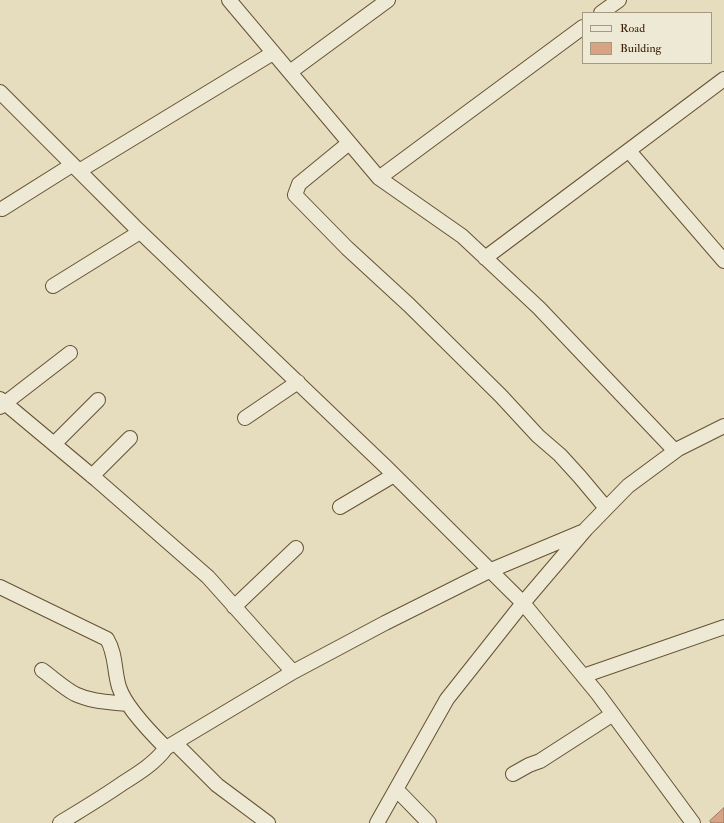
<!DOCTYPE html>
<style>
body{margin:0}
#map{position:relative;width:724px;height:823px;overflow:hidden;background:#e5ddbd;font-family:"IM FELL Double Pica",serif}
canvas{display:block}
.legend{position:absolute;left:582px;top:12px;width:130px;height:52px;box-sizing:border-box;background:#eee9d4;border:1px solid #a69982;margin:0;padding:5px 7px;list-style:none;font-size:12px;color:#3b2207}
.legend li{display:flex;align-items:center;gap:8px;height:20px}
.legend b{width:20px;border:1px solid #a69982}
</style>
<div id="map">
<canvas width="724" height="823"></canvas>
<ul class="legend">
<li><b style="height:5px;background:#eee9d4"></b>Road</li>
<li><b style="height:11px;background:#d7a383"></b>Building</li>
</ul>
</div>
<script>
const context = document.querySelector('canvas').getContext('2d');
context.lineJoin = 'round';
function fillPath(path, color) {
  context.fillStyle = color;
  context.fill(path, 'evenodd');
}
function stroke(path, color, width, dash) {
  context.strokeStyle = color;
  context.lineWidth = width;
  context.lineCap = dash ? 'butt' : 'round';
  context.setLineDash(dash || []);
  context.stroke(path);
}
const building = new Path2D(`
 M 724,808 L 724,823 L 711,823 L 710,821 Z`);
fillPath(building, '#d7a383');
stroke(building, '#96725c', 1);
const street = new Path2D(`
 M 229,0 L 379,178 L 462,236 L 539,308 L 675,451
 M 601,13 L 619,0
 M 290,72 L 388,0
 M 0,92 L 134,226 L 386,467 L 523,603 L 586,529 L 628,486 L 678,449 L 724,426
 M 349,143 L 299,184 L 295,195 L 347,248 L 409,305 L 501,396 L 538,436 L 560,455 L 580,477 L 606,508
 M 629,151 L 724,261
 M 79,171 L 273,53
 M 379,178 L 583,27
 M 2,209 L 72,165
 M 485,258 L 724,79
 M 53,286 L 140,232
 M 0,399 L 97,480 L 208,577 L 293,672
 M 0,407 L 70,353
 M 245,418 L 298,382
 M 54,444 L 98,400
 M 92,476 L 130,438
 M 340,507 L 394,475
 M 0,587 L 107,639 C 116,654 114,671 119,687 C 125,706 152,734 166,748
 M 234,607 L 296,548
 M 42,670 C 53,678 64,688 75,694 C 92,702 110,702 127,704
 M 583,676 L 724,627
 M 175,743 L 217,785 L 268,823
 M 513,774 L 529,765 L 540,761 L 613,714
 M 396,789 L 429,823
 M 60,823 C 81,810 103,797 123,783 C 139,773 155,763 166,748 L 293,672 L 385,623 L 489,571 L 582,532
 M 377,823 L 447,699 L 523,603 L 598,694 L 693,823`);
stroke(street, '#665134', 16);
stroke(street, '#eee9d4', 14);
</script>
